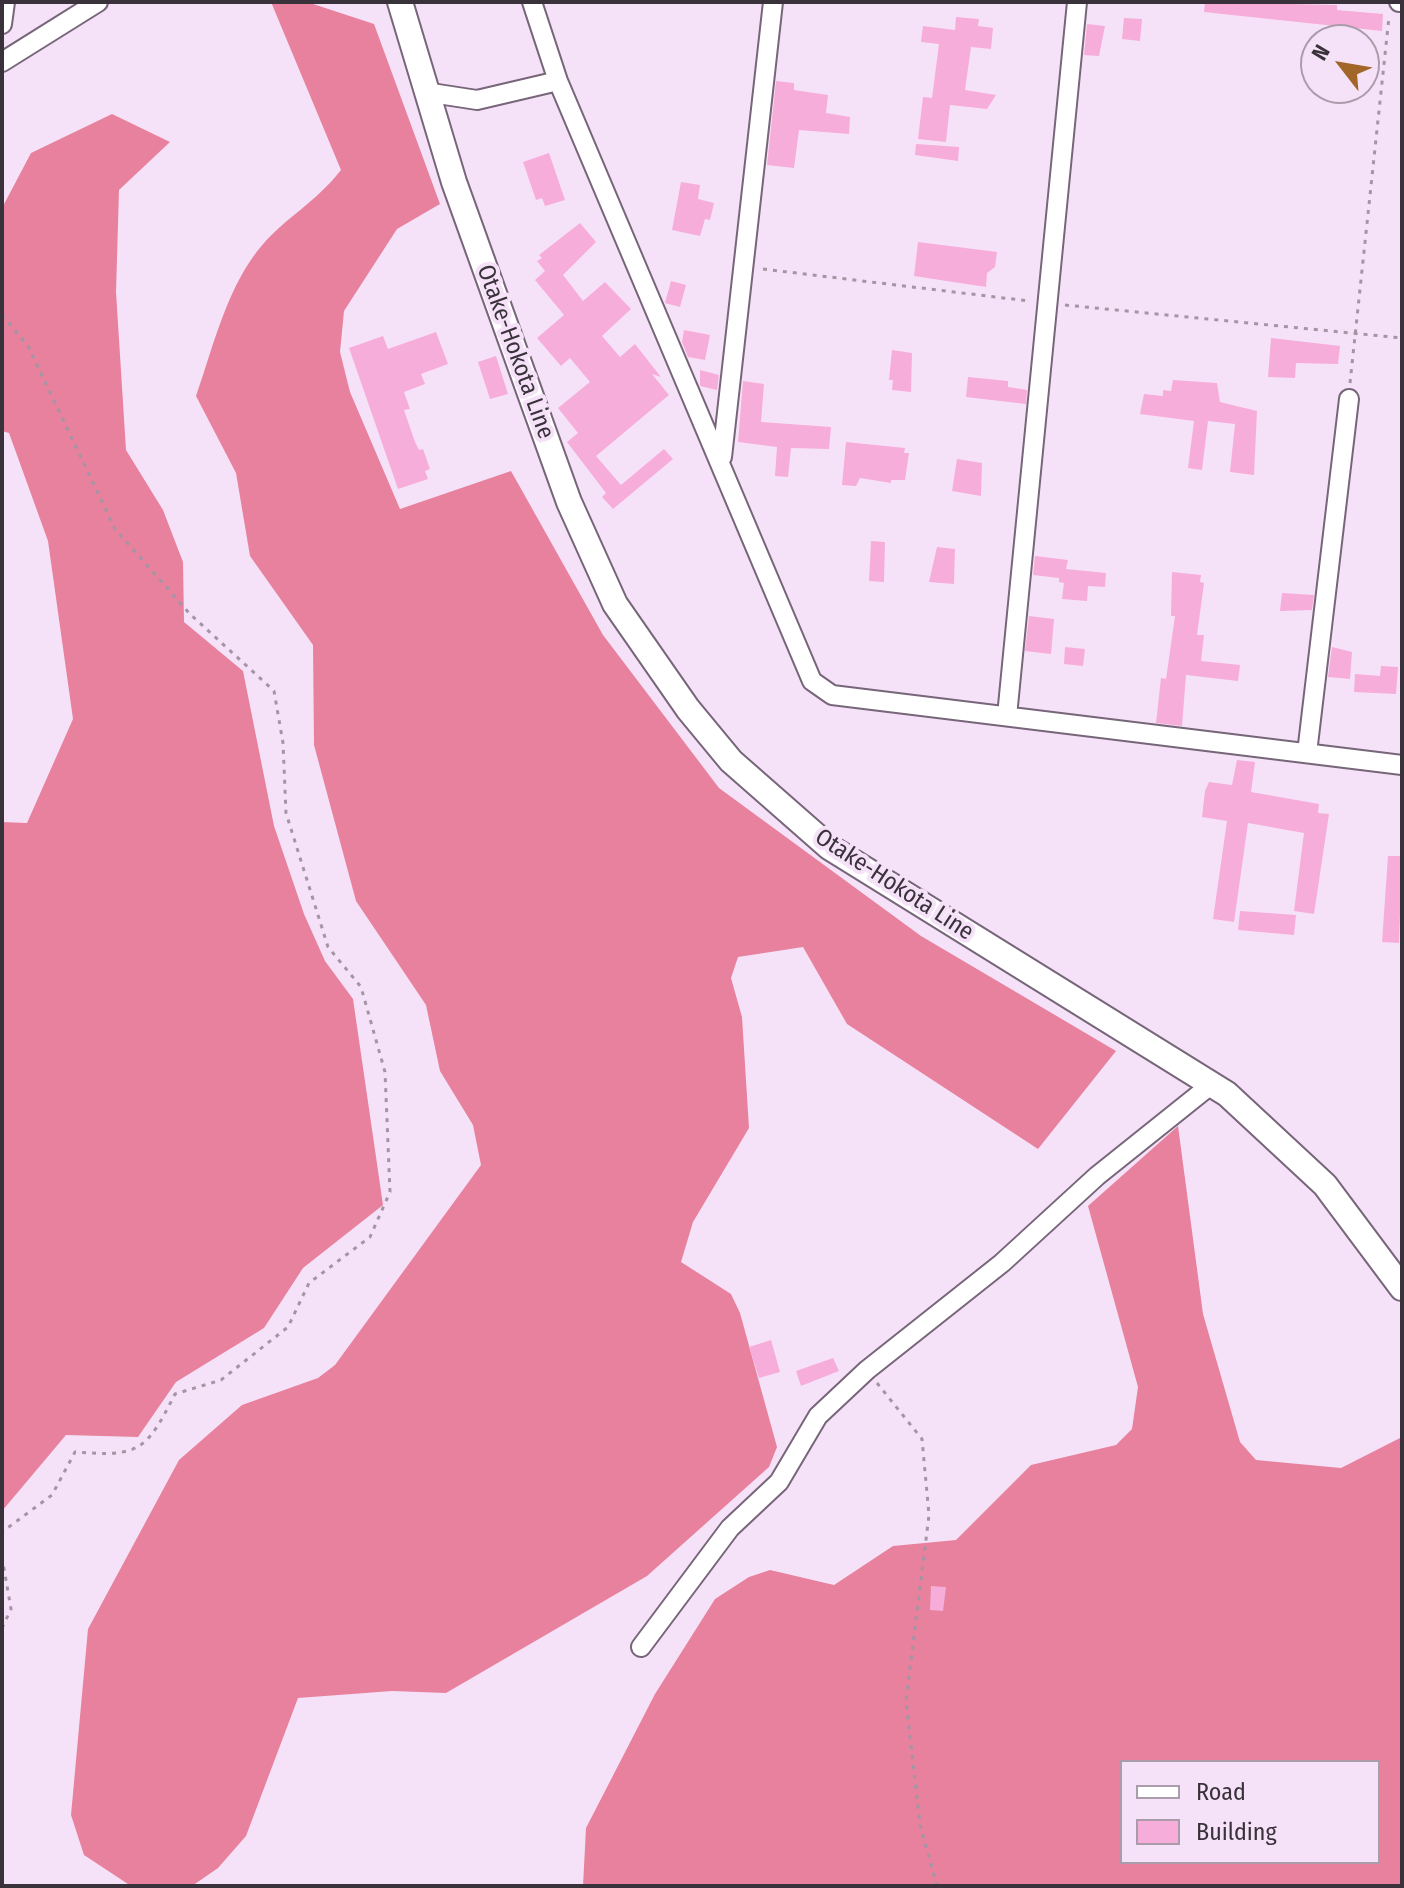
<!DOCTYPE html>
<style>
body{margin:0}
#map{position:relative;width:1404px;height:1888px;overflow:hidden;background:#f6e2f8;font-family:"Fira Sans Condensed",sans-serif}
canvas{display:block}
.frame{position:absolute;inset:0;border:4px solid #3a323b;pointer-events:none}
.legend{position:absolute;left:1120px;top:1760px;width:260px;height:104px;box-sizing:border-box;background:#f6e2f8;border:2px solid #ab9cac;margin:0;padding:10px 14px;list-style:none;font-size:24px;color:#3a323b}
.legend li{display:flex;align-items:center;gap:16px;height:40px}
.legend b{width:40px;border:2px solid #ab9cac}
.north{position:absolute;left:1300px;top:24px;width:80px;height:80px;box-sizing:border-box;background:#f6e2f8;border:2px solid #ab9cac;border-radius:50%;rotate:301deg;font-size:22px;font-weight:700;line-height:32px;text-align:center;color:#3a323b}
.north::after{content:'';display:block;margin:auto;width:28px;height:36px;background:#a26728;clip-path:polygon(50% 0,100% 100%,50% 72%,0 100%)}
</style>
<div id="map">
<canvas width="1404" height="1888"></canvas>
<div class="frame"></div>
<ul class="legend">
<li><b style="height:10px;background:#fff"></b>Road</li>
<li><b style="height:22px;background:#f7add9"></b>Building</li>
</ul>
<div class="north">N</div>
</div>
<script>
const context = document.querySelector('canvas').getContext('2d');
context.lineJoin = 'round';
function fillPath(path, color) {
  context.fillStyle = color;
  context.fill(path, 'evenodd');
}
function stroke(path, color, width, dash) {
  context.strokeStyle = color;
  context.lineWidth = width;
  context.lineCap = dash ? 'butt' : 'round';
  context.setLineDash(dash || []);
  context.stroke(path);
}
function label(font, color, halo, rows, align = 'center') {
  context.font = font + ' "Fira Sans Condensed",sans-serif';
  context.lineWidth = 8;
  context.setLineDash([]);
  context.textBaseline = 'middle';
  context.strokeStyle = halo;
  context.fillStyle = color;
  for (const [text, x, y, turn = 0] of rows) {
    context.save();
    context.translate(x, y);
    context.rotate((+turn || 0) * Math.PI / 180);
    context.textAlign = isNaN(turn) ? turn : align;
    if (halo) context.strokeText(text, 0, 0);
    context.fillText(text, 0, 0);
    context.restore();
  }
}
fillPath(new Path2D(`
 M 271,2 L 307,2 L 374,24 L 440,204 L 397,229 L 344,311 L 340,352 L 350,392 L 400,509 L 511,471 L 603,635 L 719,788 L 921,936 L 1116,1051 L 1038,1149 L 847,1024 L 803,947 L 738,957 L 731,978 L 742,1017 L 749,1128 L 693,1222 L 681,1262 L 731,1294 L 740,1313 L 777,1447 L 769,1467 L 647,1576 L 446,1693 L 392,1691 L 298,1698 L 246,1836 L 218,1868 L 192,1886 L 131,1886 L 84,1855 L 71,1815 L 88,1629 L 179,1460 L 242,1405 L 318,1378 L 335,1365 L 481,1165 L 473,1125 L 440,1071 L 426,1005 L 356,901 L 314,745 L 313,645 L 250,556 L 236,473 L 196,396 C 214,345 227,285 264,243 C 288,216 316,202 341,170 Z
 M 112,114 L 170,142 L 119,190 L 116,292 L 126,450 L 163,510 L 183,562 L 184,622 L 243,671 L 274,826 L 304,914 L 325,961 L 353,999 L 383,1205 L 303,1268 L 264,1328 L 176,1382 L 138,1437 L 66,1435 L 2,1511 L 2,822 L 27,823 L 73,719 L 48,541 L 9,433 L 2,431 L 2,208 L 31,153 Z
 M 1178,1126 L 1203,1314 L 1240,1442 L 1256,1460 L 1341,1468 L 1402,1437 L 1402,1886 L 583,1886 L 586,1828 L 655,1694 L 715,1599 L 749,1577 L 770,1570 L 834,1585 L 893,1546 L 956,1540 L 1031,1465 L 1116,1445 L 1132,1429 L 1138,1387 L 1088,1206 ZM 1122,1762 L 1378,1762 L 1378,1862 L 1122,1862 Z`), '#e7819d');
fillPath(new Path2D(`
 M 1205,2 L 1337,5 L 1337,10 L 1383,14 L 1382,31 L 1204,12 Z
 M 956,17 L 979,19 L 978,26 L 993,28 L 991,49 L 971,47 L 965,90 L 996,95 L 987,109 L 950,105 L 946,142 L 918,139 L 923,97 L 932,98 L 939,44 L 921,42 L 923,26 L 955,30 Z
 M 1124,18 L 1142,19 L 1140,41 L 1122,39 Z
 M 1087,24 L 1105,26 L 1099,56 L 1084,55 Z
 M 776,81 L 794,83 L 794,90 L 828,95 L 826,113 L 850,117 L 849,134 L 799,130 L 794,168 L 767,165 Z
 M 916,144 L 959,147 L 958,161 L 915,155 Z
 M 549,153 L 565,200 L 545,206 L 542,198 L 536,200 L 523,162 Z
 M 681,182 L 700,185 L 698,199 L 714,203 L 710,220 L 705,219 L 700,236 L 672,230 Z
 M 580,223 L 596,242 L 563,275 L 583,301 L 605,282 L 631,309 L 602,336 L 620,357 L 635,344 L 661,377 L 652,374 L 669,395 L 596,456 L 621,485 L 664,449 L 673,459 L 613,509 L 602,497 L 606,493 L 567,442 L 578,433 L 558,408 L 590,382 L 570,358 L 561,366 L 537,338 L 564,315 L 535,280 L 545,271 L 537,261 L 542,258 L 539,255 Z
 M 918,242 L 997,252 L 995,267 L 987,273 L 986,287 L 914,276 Z
 M 671,281 L 686,285 L 680,307 L 665,303 Z
 M 684,330 L 710,335 L 705,360 L 688,357 L 682,342 Z
 M 436,332 L 448,364 L 421,374 L 425,384 L 404,392 L 410,409 L 404,410 L 415,442 L 419,450 L 423,449 L 430,469 L 425,471 L 428,479 L 398,489 L 349,348 L 383,336 L 388,349 Z
 M 1271,338 L 1340,346 L 1338,364 L 1296,363 L 1295,378 L 1268,377 Z
 M 892,350 L 912,353 L 911,392 L 892,390 L 893,380 L 889,380 Z
 M 496,356 L 508,394 L 490,399 L 478,362 Z
 M 700,370 L 719,375 L 717,390 L 700,386 Z
 M 968,377 L 1008,381 L 1008,387 L 1027,390 L 1026,404 L 966,397 Z
 M 1173,380 L 1217,383 L 1220,402 L 1257,411 L 1254,475 L 1230,472 L 1235,424 L 1208,421 L 1202,470 L 1188,468 L 1194,421 L 1140,414 L 1144,394 L 1163,396 L 1163,390 L 1171,391 Z
 M 743,381 L 764,384 L 761,422 L 831,427 L 829,449 L 791,448 L 788,477 L 775,476 L 777,447 L 738,442 Z
 M 846,442 L 905,448 L 904,453 L 909,453 L 905,480 L 891,480 L 891,483 L 860,478 L 856,486 L 842,485 Z
 M 957,459 L 982,463 L 981,496 L 952,491 Z
 M 871,541 L 885,542 L 884,582 L 869,581 Z
 M 937,547 L 955,549 L 954,584 L 929,582 Z
 M 1035,556 L 1068,560 L 1066,569 L 1106,573 L 1105,587 L 1088,586 L 1087,601 L 1062,599 L 1064,583 L 1059,582 L 1059,578 L 1033,575 Z
 M 1172,572 L 1201,575 L 1200,582 L 1204,583 L 1197,635 L 1204,635 L 1201,661 L 1240,665 L 1238,681 L 1186,675 L 1182,726 L 1156,723 L 1161,678 L 1166,679 L 1175,616 L 1171,616 Z
 M 1282,593 L 1314,595 L 1312,610 L 1280,611 Z
 M 1029,616 L 1054,619 L 1051,654 L 1025,651 Z
 M 1065,647 L 1085,649 L 1083,666 L 1064,664 Z
 M 1332,647 L 1352,652 L 1350,679 L 1328,677 Z
 M 1381,666 L 1398,667 L 1396,694 L 1354,692 L 1355,674 L 1380,676 Z
 M 1237,760 L 1255,762 L 1251,792 L 1319,804 L 1318,813 L 1329,814 L 1314,914 L 1294,911 L 1304,833 L 1248,823 L 1234,922 L 1213,919 L 1227,821 L 1202,817 L 1205,791 L 1209,782 L 1232,785 Z
 M 1388,856 L 1402,856 L 1399,943 L 1382,942 Z
 M 1240,911 L 1296,915 L 1294,935 L 1238,930 Z
 M 771,1340 L 780,1372 L 759,1378 L 749,1347 Z
 M 833,1358 L 839,1371 L 801,1386 L 796,1371 Z
 M 931,1586 L 946,1587 L 943,1611 L 930,1610 Z`), '#f7add9');
const minor = new Path2D(`
 M 532,2 L 558,81 L 812,681 L 832,695 L 1402,765
 M 1399,2 L 1402,2
 M 2,24 L 5,2
 M 2,62 L 98,2
 M 425,92 L 477,100 L 558,81
 M 722,457 L 773,2
 M 1007,716 L 1077,2
 M 1307,753 L 1349,399
 M 641,1647 L 730,1528 L 779,1482 L 818,1416 L 867,1370 L 1002,1263 L 1097,1176 L 1212,1084`);
const secondary = new Path2D(`
 M 400,2 L 454,182 L 569,502 L 615,604 L 688,709 L 731,761 L 829,847 L 1227,1094 L 1325,1185 L 1402,1288`);
stroke(minor, '#776579', 22);
stroke(secondary, '#776579', 28);
stroke(new Path2D(`
 M 763,269 L 1029,301
 M 1065,305 L 1402,338
 M 2,315 L 28,346 L 115,529 L 190,614 L 274,691 L 283,743 L 286,813 L 328,947 L 361,987 L 385,1072 L 390,1192 L 370,1237 L 309,1283 L 288,1327 L 221,1380 L 175,1394 C 146,1451 140,1457 75,1452 L 52,1495 L 2,1532
 M 1350,383 L 1389,17
 M 877,1383 L 922,1439 L 929,1515 L 906,1701 L 920,1825 L 937,1886
 M 2,1557 L 11,1609 L 2,1628`), '#a495a5', 3, [4, 6]);
stroke(minor, '#fff', 18);
stroke(secondary, '#fff', 24);
label('24px', '#3a323b', '#f6e2f8', [
 ["Otake-Hokota Line",515,352,70],
 ["Otake-Hokota Line",894,885,33]
]);
</script>
